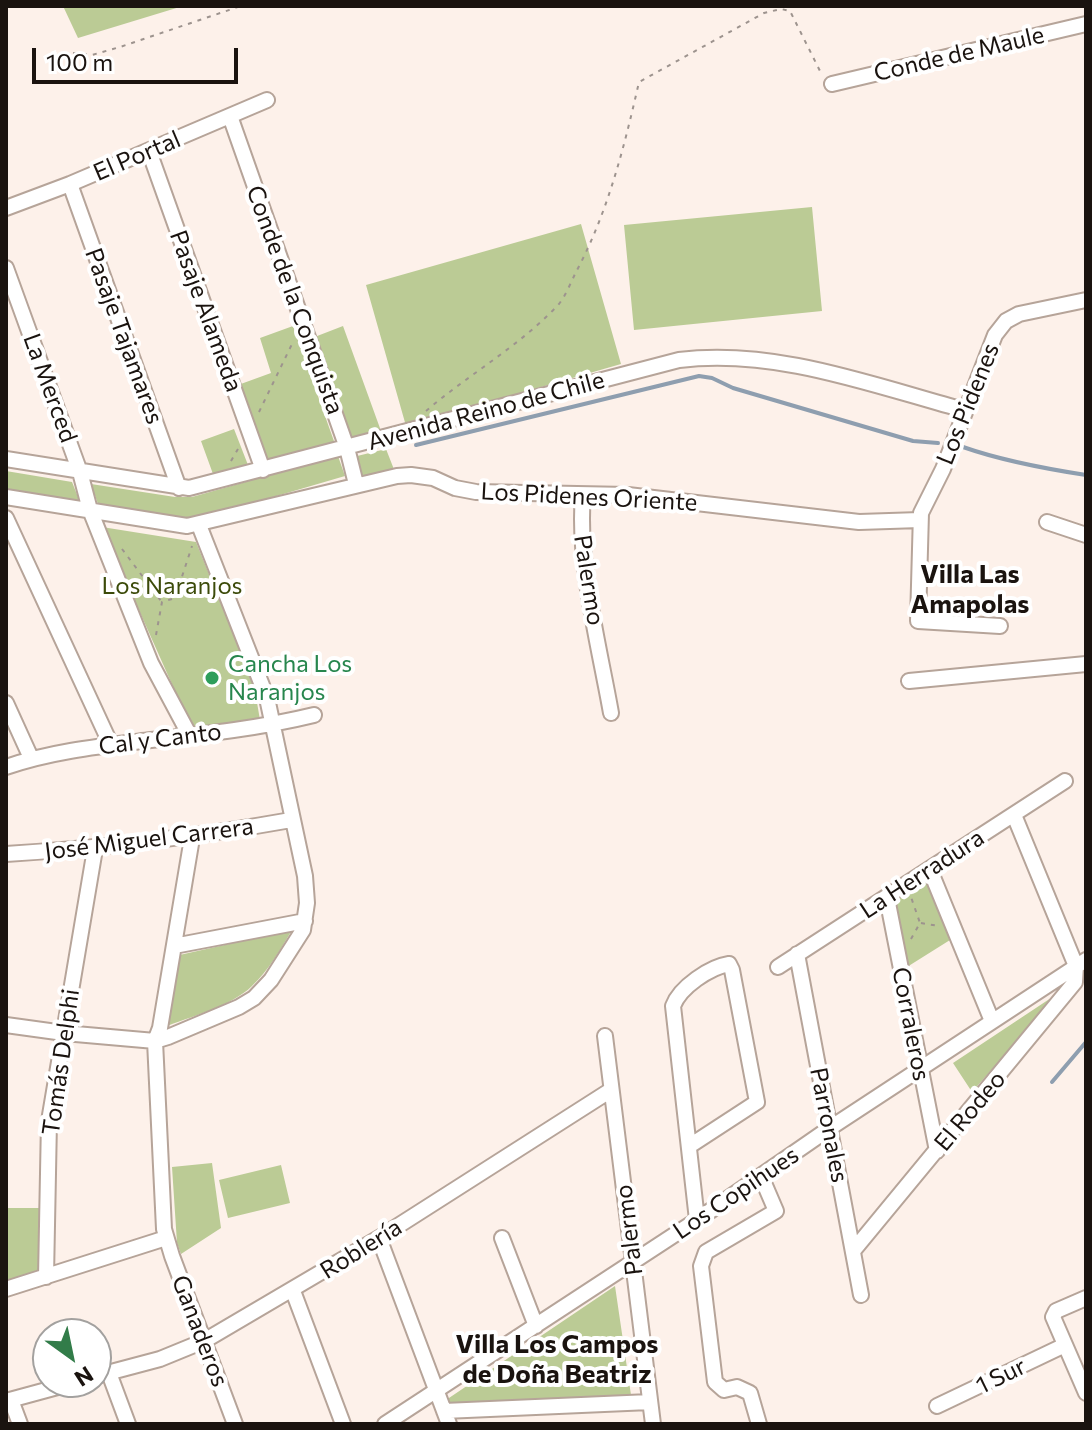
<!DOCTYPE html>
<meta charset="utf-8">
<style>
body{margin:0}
#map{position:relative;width:1092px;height:1430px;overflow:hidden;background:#fdf1ea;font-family:Commissioner,sans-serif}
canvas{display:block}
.frame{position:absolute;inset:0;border:8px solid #1a130f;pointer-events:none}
.north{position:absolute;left:32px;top:1318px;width:80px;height:80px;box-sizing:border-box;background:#fff;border:2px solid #a3a19f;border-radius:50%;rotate:147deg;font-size:22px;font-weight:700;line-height:32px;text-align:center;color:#1a130f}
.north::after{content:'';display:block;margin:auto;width:28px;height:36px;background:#327c49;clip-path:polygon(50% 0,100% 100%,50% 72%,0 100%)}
.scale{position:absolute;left:32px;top:48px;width:206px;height:36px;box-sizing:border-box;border:4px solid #1a130f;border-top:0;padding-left:10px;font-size:24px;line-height:28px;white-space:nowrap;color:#1a130f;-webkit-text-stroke:6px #fff;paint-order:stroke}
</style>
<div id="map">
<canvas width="1092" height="1430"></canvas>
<div class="frame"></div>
<div class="north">N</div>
<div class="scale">100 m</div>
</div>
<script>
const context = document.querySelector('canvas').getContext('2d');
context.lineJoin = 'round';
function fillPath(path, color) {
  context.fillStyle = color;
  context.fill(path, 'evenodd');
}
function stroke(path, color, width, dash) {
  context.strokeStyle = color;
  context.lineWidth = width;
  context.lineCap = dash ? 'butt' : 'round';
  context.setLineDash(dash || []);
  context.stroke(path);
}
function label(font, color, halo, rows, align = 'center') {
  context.font = font + ' Commissioner,sans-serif';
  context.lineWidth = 8;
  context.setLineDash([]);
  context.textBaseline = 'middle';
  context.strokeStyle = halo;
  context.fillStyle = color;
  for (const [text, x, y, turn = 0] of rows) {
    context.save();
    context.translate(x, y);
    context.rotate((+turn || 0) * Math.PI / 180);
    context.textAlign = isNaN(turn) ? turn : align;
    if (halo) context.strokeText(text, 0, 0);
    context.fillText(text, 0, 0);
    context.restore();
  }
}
fillPath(new Path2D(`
 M 63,6 L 183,6 L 78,38 Z
 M 812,207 L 822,311 L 634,330 L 624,225 Z
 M 581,224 L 621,364 L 406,426 L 366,285 Z
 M 293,326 L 335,444 L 265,461 L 238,385 L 271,373 L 260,338 Z
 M 343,326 L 381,431 L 348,441 L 312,338 Z
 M 234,429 L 248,465 L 213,474 L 201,441 Z
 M 386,449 L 395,472 L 360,479 L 353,457 Z
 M 338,456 L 345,476 L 198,519 L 180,521 L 98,504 L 91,484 L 175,497 L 192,497 Z
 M 6,471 L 72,482 L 80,502 L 6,490 Z
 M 102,527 L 196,542 L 254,685 L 260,720 L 191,727 Z
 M 926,880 L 950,940 L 907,967 L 895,900 Z
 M 292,930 C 280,950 269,970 252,986 C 232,1006 189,1017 162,1028 L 175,956 Z
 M 1060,992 L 972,1092 L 953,1063 Z
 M 212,1163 L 221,1228 L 181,1254 L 177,1243 L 172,1167 Z
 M 281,1165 L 290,1203 L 228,1218 L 219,1180 Z
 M 6,1208 L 42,1208 L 41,1269 L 6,1281 Z
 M 615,1286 L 631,1395 L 450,1407 L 446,1400 Z`), '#bbcb95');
stroke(new Path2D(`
 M 416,445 L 699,376 L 712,378 L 733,388 L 913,441 L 938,443
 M 963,447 C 1000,460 1047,469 1086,475
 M 1052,1082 L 1086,1042`), '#8e9eaf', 4);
const minor = new Path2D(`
 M 832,84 L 1086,24
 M 230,116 L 347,448 L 356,484
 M 149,151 L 263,470
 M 70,184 L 179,488
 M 6,208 L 70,184 L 267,100
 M 6,268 L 80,472 L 90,510 L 151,663 L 190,736
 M 6,459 L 189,488 L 679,360 C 775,348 872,385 964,410
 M 583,495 C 577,563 599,645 611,713
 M 6,497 L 187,526 L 397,476 L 411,475 L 433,478 L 455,488 L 476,492 L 628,495 L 859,522 L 920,520
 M 6,518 L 111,745
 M 1047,522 L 1086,535
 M 1000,626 L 918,621 L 921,513 L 943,469 L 995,335 L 1006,321 L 1019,314 L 1086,300
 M 909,681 L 1086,664
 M 6,703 L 31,758
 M 6,767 C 52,751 102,746 151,740 C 206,734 261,728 314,715
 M 192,838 L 160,1028 L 155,1041 L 164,1229 L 172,1256 L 235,1424
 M 6,854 C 102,848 196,837 291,820
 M 930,870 L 992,1021
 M 887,898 L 937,1151
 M 174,946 L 305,921
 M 797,954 L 861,1295
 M 778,967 L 1065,781
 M 6,1025 L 64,1033 L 155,1041 L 168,1037 L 239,1007 L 254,998 L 271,980 L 303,930 L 307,903 L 305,876 L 267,698 L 199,525
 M 605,1036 L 653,1424
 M 691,1145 L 757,1102 L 732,970 L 729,964 C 710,967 680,987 673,1006 L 697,1220
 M 379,1238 L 449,1424
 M 502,1238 L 536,1326
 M 853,1251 L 1075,982 L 1076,966 L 1014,815
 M 46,1277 L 49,1121 L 95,849
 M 6,1289 L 166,1238
 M 293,1291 L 343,1424
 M 1086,1298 L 1056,1311 L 1053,1317 L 1086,1393
 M 109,1373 L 128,1424
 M 96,1376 L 160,1359 L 204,1341 L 379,1238 L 611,1090
 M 11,1400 L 20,1424
 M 6,1401 L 76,1382
 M 937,1406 L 1065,1345
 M 444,1411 L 650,1402
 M 385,1424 L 697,1220 L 830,1128 L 1086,960
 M 759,1424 L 750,1393 L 737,1387 L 724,1390 L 715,1382 L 701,1266 L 706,1252 L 776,1211 L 761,1176`);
stroke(minor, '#b6a499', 18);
stroke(new Path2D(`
 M 73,53 L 92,55 L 120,47 L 241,6
 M 426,411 C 469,374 520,346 559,304 C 566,295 571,282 576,272 C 608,212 624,148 639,82 L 764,13 L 781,9 L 790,11 L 822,75
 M 259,412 L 293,342
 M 231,461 L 238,449
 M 122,549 L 161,601
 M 156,635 L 162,602 L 175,598 L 192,546
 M 921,923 L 939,926
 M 911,939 L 920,923 L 911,897`), '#9d938e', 2, [4, 6]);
stroke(minor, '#fff', 14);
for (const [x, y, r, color] of [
 [212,678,8,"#2e9e5b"]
]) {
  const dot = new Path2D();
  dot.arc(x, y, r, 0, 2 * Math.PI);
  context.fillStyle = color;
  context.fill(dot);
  stroke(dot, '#fff', 3);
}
label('24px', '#1a130f', '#fff', [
 ["Conde de Maule",959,54,-13],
 ["El Portal",137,156,-23],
 ["Conde de la Conquista",295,300,70],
 ["Pasaje Alameda",206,311,70],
 ["Pasaje Tajamares",124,336,70],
 ["La Merced",50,388,70],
 ["Los Pidenes",968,404,-68],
 ["Avenida Reino de Chile",486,411,-15],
 ["Los Pidenes Oriente",589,497,3],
 ["Palermo",589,580,81],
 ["Cal y Canto",160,739,-7],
 ["José Miguel Carrera",149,839,-7],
 ["La Herradura",922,874,-33],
 ["Corraleros",911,1024,79],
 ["Tomás Delphi",61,1062,-82],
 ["El Rodeo",970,1111,-50],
 ["Parronales",829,1125,79],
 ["Los Copihues",736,1193,-34],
 ["Palermo",629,1230,-97],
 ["Roblería",361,1249,-32],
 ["Ganaderos",200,1331,69],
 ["1 Sur",1001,1376,-26]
]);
label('24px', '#3c4b0a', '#fff', [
 ["Los Naranjos",172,586]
]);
label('24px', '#27864d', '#fff', [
 ["Cancha Los",228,664],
 ["Naranjos",228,692]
], 'left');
label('bold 26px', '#1a130f', '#fff', [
 ["Villa Las",970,574],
 ["Amapolas",970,604],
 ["Villa Los Campos",557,1344],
 ["de Doña Beatriz",557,1374]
]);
</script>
